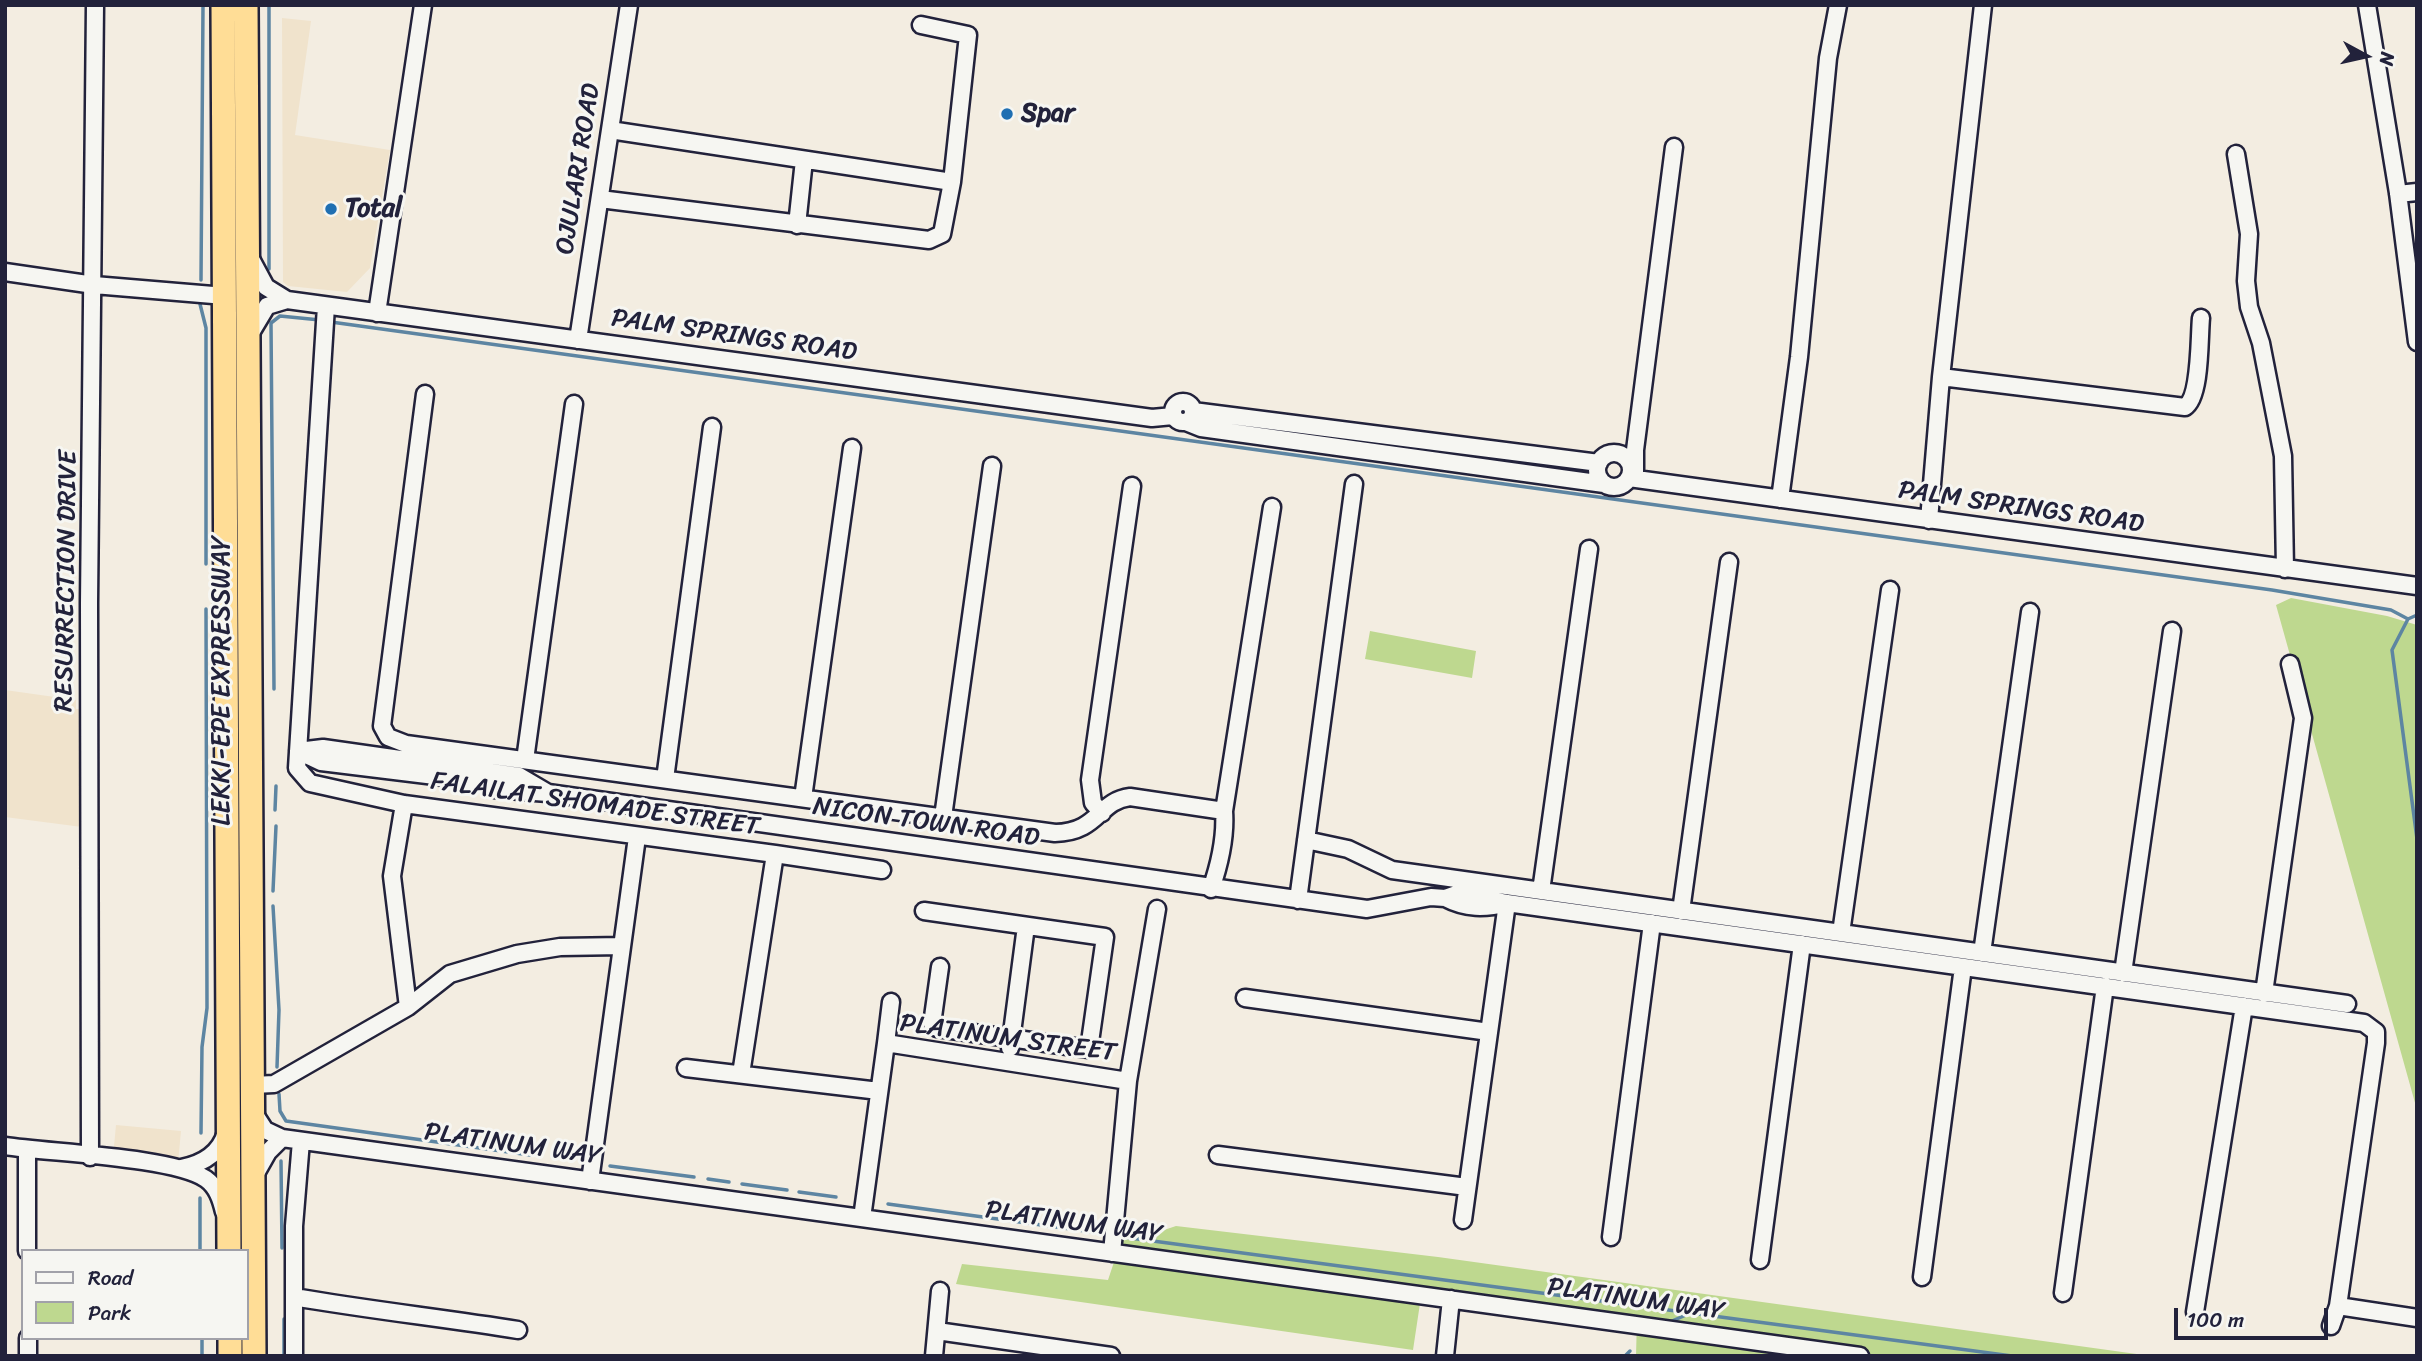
<!DOCTYPE html>
<style>
body{margin:0}
#map{position:relative;width:2422px;height:1361px;overflow:hidden;background:#f3ede1;font-family:Sriracha,sans-serif}
canvas{display:block}
.frame{position:absolute;inset:0;border:7px solid #22223b;pointer-events:none}
.legend{position:absolute;left:21px;top:1249px;width:228px;height:91px;box-sizing:border-box;background:#f6f6f2;border:2px solid #a1a1a9;margin:0;padding:9px 12px;list-style:none;font-size:21px;color:#22223b}
.legend li{display:flex;align-items:center;gap:14px;height:35px}
.legend b{width:35px;border:2px solid #a1a1a9}
.north{position:absolute;left:2331px;top:21px;width:70px;height:70px;-webkit-text-stroke:5px #f6f6f2;paint-order:stroke;rotate:98deg;font-size:19px;font-weight:700;line-height:28px;text-align:center;color:#22223b}
.north::after{content:'';display:block;margin:auto;width:24px;height:32px;background:#22223b;clip-path:polygon(50% 0,100% 100%,50% 72%,0 100%)}
.scale{position:absolute;left:2174px;top:1308px;width:154px;height:32px;box-sizing:border-box;border:4px solid #22223b;border-top:0;padding-left:9px;font-size:21px;line-height:24px;white-space:nowrap;color:#22223b;-webkit-text-stroke:5px #f6f6f2;paint-order:stroke}
</style>
<div id="map">
<canvas width="2422" height="1361"></canvas>
<div class="frame"></div>
<ul class="legend">
<li><b style="height:9px;background:#f6f6f2"></b>Road</li>
<li><b style="height:19px;background:#bed88f"></b>Park</li>
</ul>
<div class="north">N</div>
<div class="scale">100 m</div>
</div>
<script>
const context = document.querySelector('canvas').getContext('2d');
context.lineJoin = 'round';
function fillPath(path, color) {
  context.fillStyle = color;
  context.fill(path, 'evenodd');
}
function stroke(path, color, width, dash) {
  context.strokeStyle = color;
  context.lineWidth = width;
  context.lineCap = dash ? 'butt' : 'round';
  context.setLineDash(dash || []);
  context.stroke(path);
}
function label(font, color, halo, rows, align = 'center') {
  context.font = font + ' Sriracha,sans-serif';
  context.lineWidth = 6;
  context.setLineDash([]);
  context.textBaseline = 'middle';
  context.strokeStyle = halo;
  context.fillStyle = color;
  for (const [text, x, y, turn = 0] of rows) {
    context.save();
    context.translate(x, y);
    context.rotate((+turn || 0) * Math.PI / 180);
    context.textAlign = isNaN(turn) ? turn : align;
    if (halo) context.strokeText(text, 0, 0);
    context.fillText(text, 0, 0);
    context.restore();
  }
}
fillPath(new Path2D(`
 M 282,18 L 311,21 L 295,135 L 390,150 L 370,268 L 347,292 L 288,286 L 283,282 Z
 M 5,690 L 76,700 L 76,709 L 83,709 L 82,827 L 5,817 Z
 M 116,1125 L 181,1131 L 178,1163 L 113,1157 Z`), '#f0e3cc');
fillPath(new Path2D(`
 M 2291,598 L 2387,616 L 2417,625 L 2417,1110 L 2276,605 Z
 M 1370,631 L 1476,651 L 1472,678 L 1365,659 Z
 M 1127,1223 L 1158,1232 L 1176,1226 L 1438,1257 L 2151,1356 L 1636,1356 L 1637,1318 L 1422,1290 L 1413,1350 L 956,1284 L 962,1264 L 1108,1280 Z`), '#bed88f');
stroke(new Path2D(`
 M 269,5 L 269,269
 M 201,280 L 203,6
 M 200,304 L 206,328 L 206,564
 M 331,322 L 2272,590 L 2391,610 L 2408,619 L 2417,615
 M 2408,619 L 2392,650 L 2417,839
 M 274,689 L 271,323 L 280,316 L 320,320
 M 275,810 L 276,786
 M 273,891 L 276,826
 M 273,906 L 279,1010 L 277,1067
 M 279,1094 L 280,1111 L 286,1121 L 530,1155
 M 201,1133 L 202,1047 L 207,1008 L 206,609
 M 281,1161 L 282,1248
 M 610,1166 L 694,1177
 M 708,1179 L 729,1182
 M 742,1184 L 787,1190
 M 799,1192 L 836,1197
 M 200,1198 L 200,1251
 M 888,1204 L 1100,1233
 M 1123,1237 L 2012,1356
 M 1672,1321 L 1686,1315
 M 202,1338 L 202,1356
 M 284,1356 L 284,1319
 M 1625,1356 L 1630,1351`), '#5d85a2', 3.5);
const minor = new Path2D(`
 M 2367,5 L 2398,193 L 2417,342
 M 610,130 L 952,182 L 968,35 L 921,25
 M 2236,154 L 2249,234 L 2246,281 L 2249,307 L 2261,343 L 2283,456 L 2285,569
 M 2398,194 L 2417,192
 M 600,199 L 929,240 L 942,234 L 952,182
 M 797,225 L 804,160
 M 251,259 L 266,287 L 287,300
 M 5,272 L 94,285 L 225,296
 M 326,306 L 297,768 L 310,783 L 404,804 L 775,854 L 741,1074
 M 377,313 L 423,5
 M 252,331 L 267,306 L 287,300 L 1152,418 L 1173,416
 M 578,340 L 629,5
 M 1941,377 L 2185,407 C 2201,397 2199,338 2201,318
 M 425,394 L 382,726 L 388,737 L 406,744 L 1055,833 C 1099,832 1098,801 1130,797 L 1224,811
 M1173 412a10 10 0 1 1 20 0a10 10 0 1 1-20 0Z
 M 1193,411 L 1599,463
 M 1186,422 L 1201,428 L 1604,484
 M1597 470a17 17 0 1 1 34 0a17 17 0 1 1-34 0Z
 M 1629,478 L 2417,586
 M 1635,479 L 1635,450 L 1674,147
 M 1780,499 L 1799,357 L 1828,58 L 1838,5
 M 1929,520 L 1941,377 L 1983,5
 M 298,751 L 321,762 L 484,782 L 494,789 L 548,793 L 1367,909 L 1431,897 L 1445,898 L 1459,893 L 1507,903 L 2364,1023 L 2376,1032 L 2376,1043 L 2338,1306 L 2331,1326
 M 298,751 L 323,748 L 519,776 L 548,793
 M 525,760 L 574,404
 M 665,779 L 712,427
 M 803,798 L 852,448
 M 404,804 L 392,876 L 408,1007
 M 1102,813 L 1093,803 L 1090,780 L 1132,486
 M 943,817 L 992,466
 M 1306,840 L 1348,849 L 1392,870 L 2347,1004
 M 775,854 L 882,870
 M 1211,889 C 1220,863 1226,838 1224,811 L 1272,507
 M 1541,891 L 1589,549
 M 1445,898 C 1466,909 1485,909 1507,903
 M 1298,900 L 1354,484
 M 924,911 L 1105,937 L 1089,1049 L 937,1028 L 932,1024 L 940,967
 M 1681,911 L 1729,562
 M 1841,933 L 1890,590
 M 1982,953 L 2030,612
 M 2123,973 L 2172,631
 M 2264,993 L 2303,718 L 2290,664
 M 1245,998 L 1489,1032
 M 886,1043 L 891,1002
 M 1010,1048 L 1026,926
 M 686,1068 L 879,1091
 M 253,1085 L 274,1084 L 408,1007 L 450,974 L 517,954 L 560,947 L 622,946
 M 254,1113 L 265,1130 L 282,1138 L 1860,1356
 M 5,1146 C 51,1153 173,1157 206,1179 C 217,1187 221,1199 224,1212
 M 27,1150 L 27,1251
 M 1218,1155 L 1467,1187
 M 90,1157 L 89,603 L 95,5
 M 181,1168 C 202,1164 220,1154 226,1132
 M 255,1175 L 268,1152 L 282,1138
 M 590,1181 L 637,837
 M 862,1218 L 886,1043 L 1128,1081
 M 1463,1220 L 1507,903
 M 1611,1237 L 1652,923
 M 1112,1253 L 1128,1081 L 1157,909
 M 1760,1260 L 1802,944
 M 1922,1277 L 1963,967
 M 2063,1293 L 2105,986
 M 294,1297 C 369,1310 443,1318 518,1330
 M 2338,1306 L 2417,1318
 M 2195,1312 L 2244,1006
 M 937,1331 L 1111,1356
 M 28,1338 L 28,1356
 M 294,1356 L 294,1226 L 301,1141
 M 934,1356 L 940,1291
 M 1445,1356 L 1451,1299`);
const highway = new Path2D(`
 M 223,5 L 229,1251
 M 246,5 L 254,1356
 M 230,1338 L 230,1356`);
stroke(minor, '#22223b', 21);
stroke(highway, '#22223b', 28);
stroke(minor, '#f6f6f2', 16);
stroke(highway, '#ffdd96', 23);
for (const [x, y, r, color] of [
 [1007,114,7,"#1f6fb2"],
 [331,209,7,"#1f6fb2"]
]) {
  const dot = new Path2D();
  dot.arc(x, y, r, 0, 2 * Math.PI);
  context.fillStyle = color;
  context.fill(dot);
  stroke(dot, '#f6f6f2', 2.5);
}
label('bold 26px', '#22223b', '#f6f6f2', [
 ["Spar",1021,114],
 ["Total",345,209]
], 'left');
label('26px', '#22223b', '#f6f6f2', [
 ["OJULARI ROAD",579,169,-81],
 ["PALM SPRINGS ROAD",734,336,8],
 ["PALM SPRINGS ROAD",2021,508,8],
 ["RESURRECTION DRIVE",67,581,-89],
 ["LEKKI-EPE EXPRESSWAY",222,681,-90],
 ["FALAILAT SHOMADE STREET",595,805,8],
 ["NICON TOWN ROAD",926,823,8],
 ["PLATINUM STREET",1008,1039,8],
 ["PLATINUM WAY",513,1145,8],
 ["PLATINUM WAY",1074,1223,8],
 ["PLATINUM WAY",1636,1300,8]
]);
</script>
